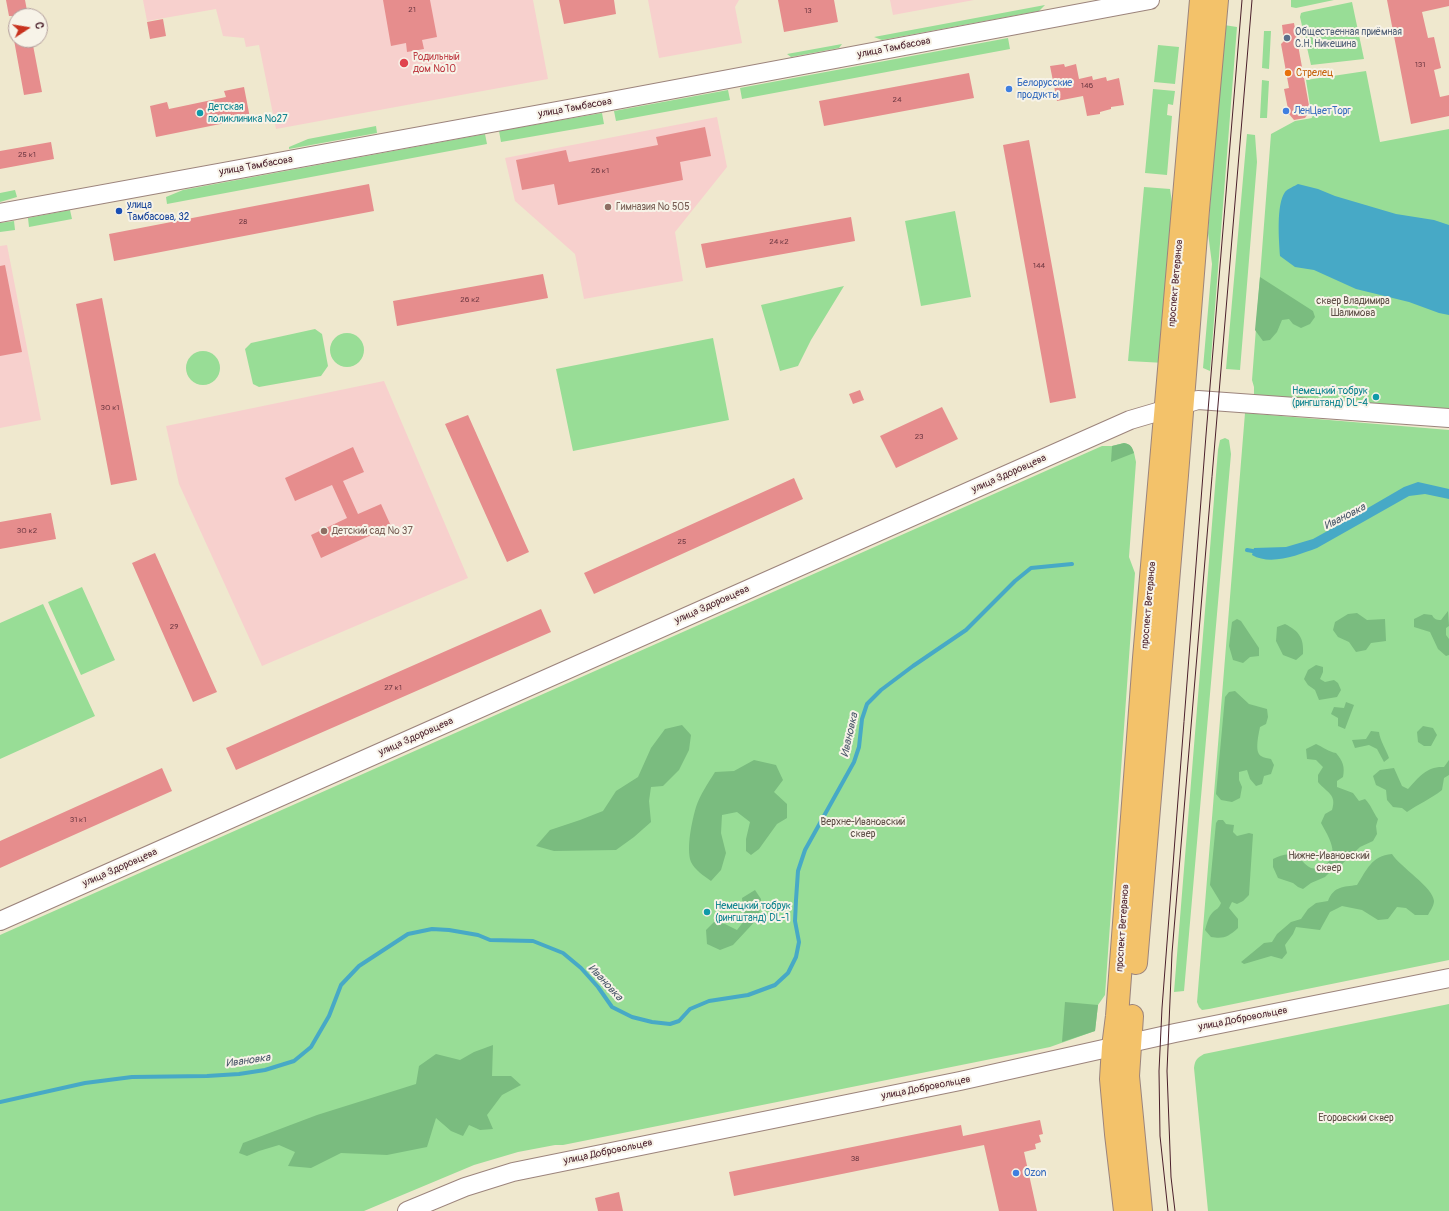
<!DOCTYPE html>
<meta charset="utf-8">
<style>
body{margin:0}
#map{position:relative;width:1449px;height:1211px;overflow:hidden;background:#efe8ce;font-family:Pangolin,sans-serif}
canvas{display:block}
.north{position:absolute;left:8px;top:8px;width:40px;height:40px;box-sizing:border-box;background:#f7f3e8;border:1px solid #b29e9c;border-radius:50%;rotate:78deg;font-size:11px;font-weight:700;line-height:16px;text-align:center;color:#4a1f2b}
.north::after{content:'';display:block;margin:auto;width:14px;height:18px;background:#c8321e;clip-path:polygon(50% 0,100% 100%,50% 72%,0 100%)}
</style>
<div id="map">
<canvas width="1449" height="1211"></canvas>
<div class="north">С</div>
</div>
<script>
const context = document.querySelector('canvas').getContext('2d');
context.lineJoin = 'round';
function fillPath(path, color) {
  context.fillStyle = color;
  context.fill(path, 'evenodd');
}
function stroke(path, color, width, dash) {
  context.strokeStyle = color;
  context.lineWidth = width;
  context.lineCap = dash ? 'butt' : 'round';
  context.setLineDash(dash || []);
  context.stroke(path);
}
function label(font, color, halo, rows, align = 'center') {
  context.font = font + ' Pangolin,sans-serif';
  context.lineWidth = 4;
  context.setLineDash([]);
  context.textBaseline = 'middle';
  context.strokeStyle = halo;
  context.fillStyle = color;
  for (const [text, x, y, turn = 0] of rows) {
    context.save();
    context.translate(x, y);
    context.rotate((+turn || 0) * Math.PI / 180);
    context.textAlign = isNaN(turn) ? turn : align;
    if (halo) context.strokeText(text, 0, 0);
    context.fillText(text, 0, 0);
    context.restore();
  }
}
fillPath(new Path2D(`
 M 143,0 L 533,0 L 548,79 L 276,129 L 259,45 L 246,47 L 244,38 L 223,36 L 216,9 L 147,21 Z
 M 648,0 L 739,0 L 735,7 L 742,43 L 659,58 Z
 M 890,0 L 974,0 L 893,15 Z
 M 717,117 L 727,167 L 675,232 L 683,281 L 584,299 L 575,254 L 515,201 L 505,158 Z
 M 7,245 L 41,420 L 0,428 L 0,246 Z
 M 384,381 L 468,578 L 262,666 L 179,484 L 166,426 Z`), '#f7d0cd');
fillPath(new Path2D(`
 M 1291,0 L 1334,0 L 1296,8 L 1291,7 Z
 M 1352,2 L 1364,59 L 1311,65 L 1300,17 L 1301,13 L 1304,12 Z
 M 1045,5 L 1039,11 L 882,40 L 874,37 Z
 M 1224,25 L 1237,27 L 1210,371 L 1203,368 L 1212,264 L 1208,233 Z
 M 1264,31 L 1271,31 L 1269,69 L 1262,68 Z
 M 1008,38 L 1010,49 L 742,99 L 740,88 Z
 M 842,44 L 839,48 L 791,57 L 787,54 Z
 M 1158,45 L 1179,47 L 1175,84 L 1154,82 Z
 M 1366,71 L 1380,142 L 1449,129 L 1449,411 L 1254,396 L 1254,387 L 1252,380 L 1271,134 L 1295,121 L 1312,118 L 1306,80 Z
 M 1262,80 L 1269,81 L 1267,118 L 1260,118 Z
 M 1153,89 L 1175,91 L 1173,105 L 1168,104 L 1167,115 L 1172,116 L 1167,175 L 1145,173 Z
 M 728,90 L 730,100 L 616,121 L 614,111 Z
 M 602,113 L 604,124 L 501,142 L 499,131 Z
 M 376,126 L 377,133 L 289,149 L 289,147 L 308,139 Z
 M 485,134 L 487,144 L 167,204 L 166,197 L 183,190 Z
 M 1247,134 L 1255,135 L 1257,162 L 1240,370 L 1226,369 Z
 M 1144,187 L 1170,189 L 1176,229 L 1165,363 L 1128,361 Z
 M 15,190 L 17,197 L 0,202 L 0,193 Z
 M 70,210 L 72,219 L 29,227 L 28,218 Z
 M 955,211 L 971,297 L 921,306 L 905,221 Z
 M 14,221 L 15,230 L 0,232 L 0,223 Z
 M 844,286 L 811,340 L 798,366 L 780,371 L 761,305 Z
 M 315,329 L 322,334 L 328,366 L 321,376 L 259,387 L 253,384 L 245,349 L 251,343 Z
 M330 350a17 17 0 1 1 34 0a17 17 0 1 1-34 0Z
 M 713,338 L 729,420 L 573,451 L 556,369 Z
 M186 368a17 17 0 1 1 34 0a17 17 0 1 1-34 0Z
 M 1245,413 L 1449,430 L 1449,960 L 1209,1009 L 1202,1010 L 1199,1007 L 1197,1002 Z
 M 1225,438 L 1229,440 L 1231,454 L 1184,991 L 1174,992 L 1218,450 L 1220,440 Z
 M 1124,443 C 1134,445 1134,453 1136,462 L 1129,557 L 1135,573 L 1105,995 L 1098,1005 L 1095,1031 L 1050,1047 L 1026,1052 L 563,1145 L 555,1145 L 518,1152 L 474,1165 L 364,1211 L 0,1211 L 0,935 L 1102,446 L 1112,446 Z
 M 82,587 L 115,660 L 81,675 L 48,602 Z
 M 43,604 L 95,716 L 0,759 L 0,623 Z
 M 1449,1004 L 1449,1211 L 1208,1211 L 1194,1068 C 1195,1060 1197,1058 1204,1054 Z`), '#98dd96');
fillPath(new Path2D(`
 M 1260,277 L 1313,311 L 1315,317 L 1310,324 L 1301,328 L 1293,324 L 1289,319 L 1282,320 L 1277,332 L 1270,340 L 1263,341 L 1255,330 Z
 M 1124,443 C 1131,444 1132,447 1134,453 L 1111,462 L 1112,446 Z
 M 1448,611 L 1449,626 L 1446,628 L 1446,635 L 1449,639 L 1449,655 L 1446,656 L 1438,649 L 1430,632 L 1414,627 L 1414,619 L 1424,614 L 1432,615 C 1434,619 1436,620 1441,620 Z
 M 1357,613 L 1367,620 L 1385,619 L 1386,641 L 1371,643 L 1366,650 L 1356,652 L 1349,642 L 1338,637 L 1333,630 L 1335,622 L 1348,614 Z
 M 1237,619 L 1241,621 L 1259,648 L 1259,656 L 1250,657 L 1243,663 L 1233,660 L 1229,646 L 1232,622 Z
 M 1285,624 C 1299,631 1304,638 1303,654 L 1296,660 L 1283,655 L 1276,641 L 1277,627 Z
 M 1316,665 L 1323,667 L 1323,672 L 1320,679 L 1325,682 L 1334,680 L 1338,683 L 1341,690 L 1337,697 L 1319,700 L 1315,690 L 1308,685 L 1304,679 L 1308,670 Z
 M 1235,691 L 1249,704 L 1267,709 L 1268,717 L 1266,724 L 1260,727 C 1259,733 1254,752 1261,756 C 1264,758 1268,758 1271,759 L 1274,765 L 1271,774 L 1264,776 L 1262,784 L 1256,786 L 1250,779 L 1247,770 L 1239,772 L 1239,780 L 1242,787 L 1240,798 L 1232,802 L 1221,800 L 1216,794 L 1225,697 L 1229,692 Z
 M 1346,702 L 1354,705 L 1345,729 L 1338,726 L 1338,718 L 1331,714 L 1334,707 L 1344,708 Z
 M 682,725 L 691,735 L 689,750 L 679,770 L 663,786 L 651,787 L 649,801 L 651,822 L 634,837 L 616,850 L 554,851 L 536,846 L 550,830 L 580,820 L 603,811 L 616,791 L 638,777 L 651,748 L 665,729 Z
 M 1423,726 L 1433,728 L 1437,735 L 1431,746 L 1424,746 L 1418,742 L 1417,732 Z
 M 1371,731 L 1379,732 C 1380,741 1386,749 1389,758 L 1384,762 L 1377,749 L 1369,745 L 1355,748 L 1352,740 L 1366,739 Z
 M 1316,744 C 1323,747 1329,752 1336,753 C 1343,761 1345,767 1343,777 L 1337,781 L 1337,787 L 1353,793 L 1359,801 L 1365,799 C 1371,805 1373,812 1378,819 L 1376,826 L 1377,834 L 1373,841 L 1360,847 L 1339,867 L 1333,869 L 1325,877 L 1311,883 L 1303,889 L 1298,887 L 1293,883 L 1278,878 L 1273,867 L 1273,859 C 1281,855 1291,851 1299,858 C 1303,861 1306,866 1311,868 C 1314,869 1319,868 1323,866 C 1342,856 1328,836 1321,823 L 1325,814 L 1332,810 C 1337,794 1327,793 1318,782 L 1318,775 L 1323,767 L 1316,760 L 1307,759 L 1306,749 Z
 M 754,760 L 776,765 L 783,780 L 774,792 L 787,804 L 787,818 L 777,824 L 759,849 L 751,855 L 746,851 L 746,839 L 750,822 L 737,812 L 722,815 L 721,833 L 726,853 L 721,870 L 711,881 C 704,876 695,870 691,862 C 686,848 692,821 696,807 C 700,795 708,783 715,772 L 734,771 Z
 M 1449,760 L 1449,775 L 1444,778 L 1442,790 C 1431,799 1418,804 1407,812 L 1402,808 L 1393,807 L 1387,800 L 1386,790 L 1376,785 L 1373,776 L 1380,770 L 1394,768 L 1402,786 L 1408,789 C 1419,777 1427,766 1444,767 Z
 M 1218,820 L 1223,820 L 1226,824 L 1234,825 L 1233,832 L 1237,836 L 1249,833 L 1253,834 L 1249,895 L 1243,901 L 1237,904 L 1232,902 L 1229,908 L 1238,919 L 1238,928 C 1228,937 1224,939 1211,937 L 1205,930 C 1207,924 1208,917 1213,912 C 1217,908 1218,910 1221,903 L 1210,885 L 1216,823 Z
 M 1392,854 C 1400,867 1433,887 1434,901 C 1434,906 1430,911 1428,915 L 1415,915 L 1406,908 L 1397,907 L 1388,919 L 1378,920 L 1362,910 L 1342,906 L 1330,912 L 1320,930 L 1296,927 L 1293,934 L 1285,945 L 1287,953 L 1282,959 L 1271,956 L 1244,964 L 1241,962 L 1264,943 L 1272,942 L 1277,934 L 1291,922 L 1301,919 L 1308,909 L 1316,903 L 1328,901 C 1334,886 1343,887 1357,885 C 1367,870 1371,856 1392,854 Z
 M 755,890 L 761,899 L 759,917 L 733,945 L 720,950 L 707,944 L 706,930 L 714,922 L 725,924 L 737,930 L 744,921 L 742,898 Z
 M 1065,1002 L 1098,1005 L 1095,1031 L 1062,1042 Z
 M 493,1045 L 492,1076 L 511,1076 L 521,1085 L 502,1095 L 487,1115 L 493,1129 L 480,1130 L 469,1125 L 463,1136 L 451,1131 L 436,1118 L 427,1147 L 387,1155 L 341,1153 L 311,1168 L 288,1166 L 295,1152 L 279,1145 L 259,1151 L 247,1156 L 239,1153 L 243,1143 L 317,1115 L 416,1084 L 419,1066 L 436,1054 L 460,1060 L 474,1052 Z`), '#7abc7f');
fillPath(new Path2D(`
 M 1298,184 L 1318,189 L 1335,196 L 1396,214 L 1434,220 L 1449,225 L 1449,315 L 1439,313 L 1409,302 L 1356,289 L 1314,270 L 1295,267 L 1280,256 C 1279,240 1276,205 1285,192 C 1287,189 1295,186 1298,184 Z
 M 1418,482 L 1449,489 L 1449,499 L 1425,494 L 1409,496 L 1317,548 C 1298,555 1271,566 1252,555 L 1254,548 L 1286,547 L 1313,539 L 1342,523 L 1404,487 Z`), '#47a9c6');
stroke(new Path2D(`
 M 1247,550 L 1258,552
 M 0,1102 L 85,1083 L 132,1077 L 207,1076 L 239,1074 L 265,1070 L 294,1061 L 311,1047 L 329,1016 L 341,985 L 359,966 L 408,934 L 432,929 L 449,930 L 478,935 L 490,940 L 533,941 L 563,953 L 581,968 L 598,987 L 612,1007 L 632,1017 L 652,1022 L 670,1024 L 679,1021 L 690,1009 L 709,1001 L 748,995 L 775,985 L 788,973 L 796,957 L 799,942 L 795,921 L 796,900 L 798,871 L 805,850 L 854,762 L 859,747 L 862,719 L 867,704 L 881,690 L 913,666 L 966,630 L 1015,581 L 1031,568 L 1072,564`), '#47a9c6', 4);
fillPath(new Path2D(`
 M 6,0 L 25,0 L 28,16 L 9,16 Z
 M 383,0 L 430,0 L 437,37 L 422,40 L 424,49 L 407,52 L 406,43 L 391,46 Z
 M 559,0 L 614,0 L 616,14 L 564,24 Z
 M 778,0 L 834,0 L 838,22 L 784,32 Z
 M 1387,0 L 1449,0 L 1449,6 L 1422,12 L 1428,38 L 1434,37 L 1441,68 L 1434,70 L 1440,97 L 1449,95 L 1449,116 L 1411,124 Z
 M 163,19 L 166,36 L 150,39 L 147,22 Z
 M 1294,23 L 1310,111 L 1305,118 L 1294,120 L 1289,114 L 1284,89 L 1289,88 L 1281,44 L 1284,41 L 1282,25 Z
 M 14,40 L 32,40 L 42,92 L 24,95 Z
 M 1064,64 L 1065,67 L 1076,64 L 1079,79 L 1092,76 L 1093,80 L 1106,77 L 1107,81 L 1119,78 L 1124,105 L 1111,107 L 1111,109 L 1100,112 L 1100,114 L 1087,116 L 1083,96 L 1057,101 L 1050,66 Z
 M 969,73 L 974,98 L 824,126 L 819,101 Z
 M 244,87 L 250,118 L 156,137 L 150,106 L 167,102 L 169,109 L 226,97 L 224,91 Z
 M 705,127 L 711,156 L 680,162 L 683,180 L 558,205 L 554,184 L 522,190 L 516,160 L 566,150 L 569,162 L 658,145 L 656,137 Z
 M 1029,140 L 1076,398 L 1050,403 L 1003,145 Z
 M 51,142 L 54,159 L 0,169 L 0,151 Z
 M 369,184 L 374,211 L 114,261 L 109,234 Z
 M 851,217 L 855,241 L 706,268 L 701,244 Z
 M 5,265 L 22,352 L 0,356 L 0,266 Z
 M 543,274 L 548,298 L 397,326 L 393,301 Z
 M 102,298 L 137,480 L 111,485 L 76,304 Z
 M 860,390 L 864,400 L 853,404 L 849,394 Z
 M 942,407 L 958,439 L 896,468 L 880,436 Z
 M 468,415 L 529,552 L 507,562 L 445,424 Z
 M 353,447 L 364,472 L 343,481 L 358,514 L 381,504 L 391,526 L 321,558 L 311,535 L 347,518 L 332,485 L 295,501 L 285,478 Z
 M 794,478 L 803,499 L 594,594 L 584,573 Z
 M 51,513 L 56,539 L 0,549 L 0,522 Z
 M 155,553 L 217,692 L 193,702 L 132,563 Z
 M 541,609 L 551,632 L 236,770 L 226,748 Z
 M 162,768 L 172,791 L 0,868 L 0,841 Z
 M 1040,1120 L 1043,1134 L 1039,1135 L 1041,1142 L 1035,1144 L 1036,1149 L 1024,1152 L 1037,1211 L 999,1211 L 984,1145 L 734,1196 L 729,1172 L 961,1125 L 963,1136 Z
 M 619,1192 L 623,1211 L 598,1211 L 595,1198 Z`), '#e68d8d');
const minor = new Path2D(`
 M 0,213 L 606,102 L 1150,0
 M 0,921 L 1130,420 L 1198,400 L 1449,418
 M 407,1211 L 465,1187 L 513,1172 L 960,1081 L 1175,1033 L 1449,978`);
const major = new Path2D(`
 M 1136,963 L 1177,475 L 1198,210 L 1217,0
 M 1132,1016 L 1128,1076 L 1141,1211
 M 1125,1211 L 1116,1134 L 1111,1079 L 1113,1047 L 1117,1016 L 1144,658 L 1201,0`);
stroke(minor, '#9c847c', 20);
stroke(major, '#9c847c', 24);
stroke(minor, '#fff', 18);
stroke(major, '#f3c26a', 22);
stroke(new Path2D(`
 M 1168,1211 L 1160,1136 L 1159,1071 L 1162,1008 L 1206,435 L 1242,0
 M 1175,1211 L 1171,1177 L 1167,1071 L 1172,953 L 1252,0`), '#4a1f2b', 1);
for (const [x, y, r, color] of [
 [1287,38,4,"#5c6f8a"],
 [404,63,5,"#e0444e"],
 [1288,73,4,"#e8710a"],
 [1009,89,4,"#3f7fe0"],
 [1286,111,4,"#3f7fe0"],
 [200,113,4,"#0f9aa8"],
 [608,207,4,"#8d6e63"],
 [119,211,4,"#1a4fb4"],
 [1376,397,4,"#0f9aa8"],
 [324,531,4,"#8d6e63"],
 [707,912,4,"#0f9aa8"],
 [1016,1173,4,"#3f7fe0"]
]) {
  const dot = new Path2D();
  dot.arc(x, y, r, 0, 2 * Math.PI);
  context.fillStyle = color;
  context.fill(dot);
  stroke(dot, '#f7f3e8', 1.5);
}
label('8px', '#713a44', null, [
 ["21",412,10],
 ["13",808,11],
 ["131",1420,65],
 ["146",1087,86],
 ["24",897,100],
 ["25 к1",27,155],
 ["26 к1",600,171],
 ["28",243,222],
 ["24 к2",779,242],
 ["144",1039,266],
 ["26 к2",470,300],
 ["30 к1",110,408],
 ["23",919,437],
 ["30 к2",27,531],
 ["25",682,542],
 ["29",174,627],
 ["27 к1",393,688],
 ["31 к1",78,820],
 ["38",855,1159]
]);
label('10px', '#4e5e75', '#f7f3e8', [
 ["Общественная приёмная",1295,32],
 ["С.Н. Никешина",1295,44]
], 'left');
label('10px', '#4a1f2b', '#f7f3e8', [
 ["улица Тамбасова",894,48,-11],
 ["улица Тамбасова",575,108,-10],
 ["улица Тамбасова",256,166,-10],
 ["проспект Ветеранов",1176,283,-85],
 ["улица Здоровцева",1009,474,-24],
 ["улица Здоровцева",712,605,-24],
 ["проспект Ветеранов",1149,605,-85],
 ["улица Здоровцева",416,737,-24],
 ["улица Здоровцева",120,868,-24],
 ["проспект Ветеранов",1123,928,-86],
 ["улица Добровольцев",1243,1019,-11],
 ["улица Добровольцев",926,1088,-11],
 ["улица Добровольцев",608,1152,-12]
]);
label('10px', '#be3a42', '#f7f3e8', [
 ["Родильный",413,57],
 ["дом №10",413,69]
], 'left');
label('10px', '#c56008', '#f7f3e8', [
 ["Стрелец",1296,73]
], 'left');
label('10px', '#366cbe', '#f7f3e8', [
 ["Белорусские",1017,83],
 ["продукты",1017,95],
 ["ЛенЦветТорг",1294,111],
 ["Ozon",1024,1173]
], 'left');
label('10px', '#0d838f', '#f7f3e8', [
 ["Детская",208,107],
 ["поликлиника №27",208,119],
 ["Немецкий тобрук",1368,391,"right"],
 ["(рингштанд) DL-4",1368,403,"right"],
 ["Немецкий тобрук",715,906],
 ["(рингштанд) DL-1",715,918]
], 'left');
label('10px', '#164399', '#f7f3e8', [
 ["улица",127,205],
 ["Тамбасова, 32",127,217]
], 'left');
label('10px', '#785e54', '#f7f3e8', [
 ["Гимназия № 505",616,207],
 ["Детский сад № 37",332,531]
], 'left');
label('10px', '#5e4e46', '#f7f3e8', [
 ["сквер Владимира",1353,301],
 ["Шалимова",1353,313],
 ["Верхне-Ивановский",863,822],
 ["сквер",863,834],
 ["Нижне-Ивановский",1329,856],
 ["сквер",1329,868],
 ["Егоровский сквер",1356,1118]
]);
label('italic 11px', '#495669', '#f7f3e8', [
 ["Ивановка",1345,517,-27],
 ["Ивановка",850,735,-77],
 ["Ивановка",605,983,47],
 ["Ивановка",248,1061,-8]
]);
</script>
